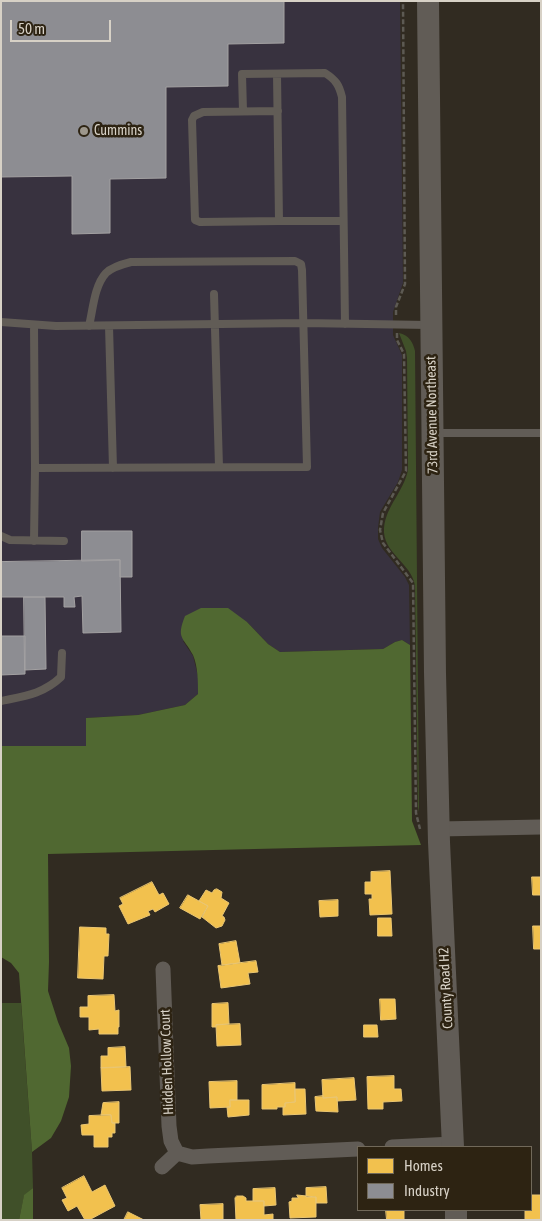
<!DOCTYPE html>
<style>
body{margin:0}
#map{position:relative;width:542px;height:1221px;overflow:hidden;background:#312b21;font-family:"Asap Condensed",sans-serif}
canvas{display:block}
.frame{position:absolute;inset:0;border:2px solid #d7d1c6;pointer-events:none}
.legend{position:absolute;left:357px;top:1146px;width:175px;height:65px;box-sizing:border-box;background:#2d2312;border:1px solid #71695a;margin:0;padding:6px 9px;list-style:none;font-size:15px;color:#d7d1c6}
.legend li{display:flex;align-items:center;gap:10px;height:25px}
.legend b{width:25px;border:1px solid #71695a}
.scale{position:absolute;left:10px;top:20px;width:101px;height:22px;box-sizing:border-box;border:2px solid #d7d1c6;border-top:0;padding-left:6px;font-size:15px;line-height:18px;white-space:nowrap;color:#d7d1c6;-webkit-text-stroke:4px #2d2312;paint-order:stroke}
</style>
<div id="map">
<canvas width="542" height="1221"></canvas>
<div class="frame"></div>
<ul class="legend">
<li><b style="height:14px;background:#f2c14e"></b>Homes</li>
<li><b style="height:14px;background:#8d8d92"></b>Industry</li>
</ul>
<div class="scale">50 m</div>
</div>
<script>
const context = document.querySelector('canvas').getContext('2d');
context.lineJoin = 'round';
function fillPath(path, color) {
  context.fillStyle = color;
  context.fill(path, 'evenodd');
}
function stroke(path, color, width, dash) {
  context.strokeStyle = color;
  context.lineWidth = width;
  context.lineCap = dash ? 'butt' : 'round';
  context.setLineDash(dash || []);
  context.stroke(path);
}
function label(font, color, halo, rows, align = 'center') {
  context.font = font + ' "Asap Condensed",sans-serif';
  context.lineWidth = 5;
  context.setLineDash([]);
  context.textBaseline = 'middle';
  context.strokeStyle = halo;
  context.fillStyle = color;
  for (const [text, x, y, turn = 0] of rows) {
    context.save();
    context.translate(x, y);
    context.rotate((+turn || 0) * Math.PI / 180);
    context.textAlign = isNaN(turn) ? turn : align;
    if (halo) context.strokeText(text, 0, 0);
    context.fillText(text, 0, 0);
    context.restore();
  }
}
fillPath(new Path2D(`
 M 1,1 L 400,1 L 403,283 L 393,312 L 393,335 L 402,355 L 402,470 L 398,482 L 380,512 L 378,528 L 378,539 L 382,548 L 405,577 L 409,585 L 410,645 L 402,640 L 395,642 L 383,649 L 280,652 L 268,644 L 247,622 L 183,641 L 193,656 L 198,676 L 198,694 L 185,705 L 138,715 L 86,718 L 86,746 L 1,746 Z`), '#38323f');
fillPath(new Path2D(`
 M 399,333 C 409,335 413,342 415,351 L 419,807 L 418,812 L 415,586 C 412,563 382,553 384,528 C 386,506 404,491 408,470 L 407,358 L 406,351 Z
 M 1,1003 L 21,1003 L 32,1152 L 33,1188 L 24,1196 L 19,1220 L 1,1220 Z`), '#405029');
fillPath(new Path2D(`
 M 201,608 L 228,608 L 247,622 L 268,644 L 280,652 L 383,649 L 395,642 L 402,640 L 410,645 L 412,821 L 421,845 L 48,854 L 49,962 L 48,991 L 58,1022 L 69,1048 L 71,1066 L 69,1097 L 61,1121 L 51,1138 L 32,1152 L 19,973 L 11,963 L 1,957 L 1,746 L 86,746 L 86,718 L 138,715 L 185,705 L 198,694 C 198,681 198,667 193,655 C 183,636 176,639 185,616 Z
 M 33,1188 L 33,1220 L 19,1220 L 24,1195 Z`), '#506831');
const homes = new Path2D(`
 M 390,871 L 392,914 L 370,915 L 369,899 L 372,899 L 372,894 L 365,894 L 365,882 L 371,882 L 371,872 Z
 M 532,877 L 541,877 L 541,895 L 533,895 Z
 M 152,882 L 159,895 L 163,893 L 169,904 L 155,912 L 153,909 L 148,911 L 150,915 L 128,924 L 119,906 L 123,904 L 120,898 Z
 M 217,889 L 222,892 L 221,898 L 229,903 L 222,916 L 224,917 L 225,920 L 222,926 L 216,928 L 202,917 L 208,906 L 199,901 L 206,890 L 212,893 L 214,890 Z
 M 188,895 L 208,906 L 200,919 L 180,908 Z
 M 338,900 L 338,916 L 320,917 L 319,901 Z
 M 378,918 L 391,918 L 392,936 L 378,936 Z
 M 533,926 L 541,926 L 541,949 L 534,949 Z
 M 80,927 L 106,928 L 106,934 L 109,934 L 108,956 L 104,956 L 103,979 L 78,978 Z
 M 236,941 L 240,963 L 222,965 L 219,944 Z
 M 256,961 L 258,972 L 248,973 L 250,984 L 221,988 L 218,966 Z
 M 114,995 L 115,1011 L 119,1010 L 119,1027 L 118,1027 L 118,1034 L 99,1034 L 99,1029 L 89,1030 L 89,1017 L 80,1017 L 80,1007 L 88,1007 L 88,996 Z
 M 380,999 L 395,999 L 396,1019 L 381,1020 Z
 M 228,1003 L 229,1024 L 216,1025 L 216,1027 L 212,1027 L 212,1004 Z
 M 240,1024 L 241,1045 L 217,1046 L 216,1025 Z
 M 364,1025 L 377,1025 L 378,1037 L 364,1037 Z
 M 125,1047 L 126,1067 L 101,1068 L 101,1056 L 108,1056 L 108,1048 Z
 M 130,1067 L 131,1090 L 102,1091 L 101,1068 Z
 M 394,1076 L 394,1089 L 401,1089 L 402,1101 L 383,1102 L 383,1109 L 368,1109 L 367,1077 Z
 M 354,1078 L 356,1100 L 337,1101 L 337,1097 L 323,1098 L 322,1080 Z
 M 237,1081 L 237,1100 L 230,1100 L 230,1107 L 210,1108 L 209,1082 Z
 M 295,1083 L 295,1102 L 285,1103 L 285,1107 L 277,1107 L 277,1109 L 262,1109 L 262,1085 Z
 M 295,1089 L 305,1089 L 306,1114 L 283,1115 L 283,1107 L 285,1107 L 285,1103 L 295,1102 Z
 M 323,1096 L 323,1098 L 337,1097 L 338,1112 L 316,1111 L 315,1097 Z
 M 230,1100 L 249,1100 L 249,1115 L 228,1117 L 227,1107 L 230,1107 Z
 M 119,1102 L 119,1123 L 112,1123 L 111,1115 L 101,1115 L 103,1103 Z
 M 111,1115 L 112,1123 L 115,1123 L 115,1133 L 112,1133 L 112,1137 L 108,1137 L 108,1147 L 94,1147 L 94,1135 L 82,1135 L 81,1125 L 89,1124 L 89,1116 Z
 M 84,1176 L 92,1192 L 105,1185 L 115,1206 L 89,1220 L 85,1220 L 77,1206 L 68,1211 L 62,1200 L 67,1198 L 62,1188 Z
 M 326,1187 L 327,1203 L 316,1203 L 316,1197 L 306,1197 L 306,1188 Z
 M 275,1188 L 276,1205 L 264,1206 L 264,1201 L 253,1201 L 253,1189 Z
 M 297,1195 L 316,1197 L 316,1217 L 290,1218 L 289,1202 L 292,1201 L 292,1198 L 298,1198 Z
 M 531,1195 L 541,1195 L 541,1219 L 525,1220 L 525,1210 L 531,1210 Z
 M 237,1196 L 243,1196 L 246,1198 L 246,1201 L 264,1201 L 264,1215 L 273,1214 L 273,1220 L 236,1220 L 235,1198 Z
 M 223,1204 L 223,1220 L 201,1220 L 200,1205 Z
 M 386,1210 L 404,1210 L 404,1220 L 387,1220 Z
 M 128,1212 L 144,1220 L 124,1220 Z`);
fillPath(homes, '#f2c14e');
stroke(homes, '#eac672', 1);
const industry = new Path2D(`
 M 1,1 L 284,1 L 284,43 L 228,44 L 228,86 L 166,87 L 166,178 L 110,179 L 110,233 L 72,234 L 72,176 L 1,177 Z
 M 82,531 L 132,531 L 132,577 L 120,577 L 120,560 L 82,561 Z
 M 120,560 L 121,632 L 83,633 L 82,596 L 74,597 L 75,607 L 64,607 L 64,597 L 1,597 L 1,562 Z
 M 24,597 L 45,597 L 46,669 L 25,670 Z
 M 1,636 L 25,636 L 25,674 L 1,675 Z`);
fillPath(industry, '#8d8d92');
stroke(industry, '#a3a1a2', 1);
stroke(new Path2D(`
 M 396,315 L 396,307 L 405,284 L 403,1
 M 397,333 L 397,340 L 404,354 L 406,471 L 383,513 L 380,530 L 383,543 L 413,583 L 416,813 L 420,829`), '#5d5a53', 2.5, [5, 2.5]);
stroke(new Path2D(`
 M 277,74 L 279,221 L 200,222 L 195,220 L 192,120 L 194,116 L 203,112 L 278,111
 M 243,111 L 242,74 L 325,73 C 336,80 339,85 342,97 L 345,324
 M 279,221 L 343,221
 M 214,294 L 219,467
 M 1,322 L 56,326 L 303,323 L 429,325
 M 34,325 L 35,468
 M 109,326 L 113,468
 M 434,433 L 541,433
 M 1,536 L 10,540 L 64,541
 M 34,541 L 35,468 L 307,467 L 302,270 L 301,264 L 295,261 L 131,262 C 123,264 112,267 106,273 C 94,286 93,310 89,326
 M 1,701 C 25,696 43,694 61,677 L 62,653`), '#615c56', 8);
stroke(new Path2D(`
 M 439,829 L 541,827
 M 163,969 L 169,1126 L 171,1141 L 177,1153 L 192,1157 L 208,1156 L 358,1149
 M 392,1147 L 453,1144
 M 162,1167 L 177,1153`), '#615c56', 15);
stroke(new Path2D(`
 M 428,1 L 435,673 L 439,842 L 453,1147
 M 456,1210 L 456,1220`), '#615c56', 22);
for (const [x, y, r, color] of [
 [84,131,5,"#9d978c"]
]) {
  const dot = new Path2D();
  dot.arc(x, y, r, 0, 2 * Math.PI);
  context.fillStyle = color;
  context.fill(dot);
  stroke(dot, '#2d2312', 2);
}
label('14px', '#d7d1c6', '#2d2312', [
 ["Cummins",94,131]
], 'left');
label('14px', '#d7d1c6', '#2d2312', [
 ["73rd Avenue Northeast",432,415,-91],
 ["County Road H2",446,988,-93],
 ["Hidden Hollow Court",167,1062,-92]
]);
</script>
